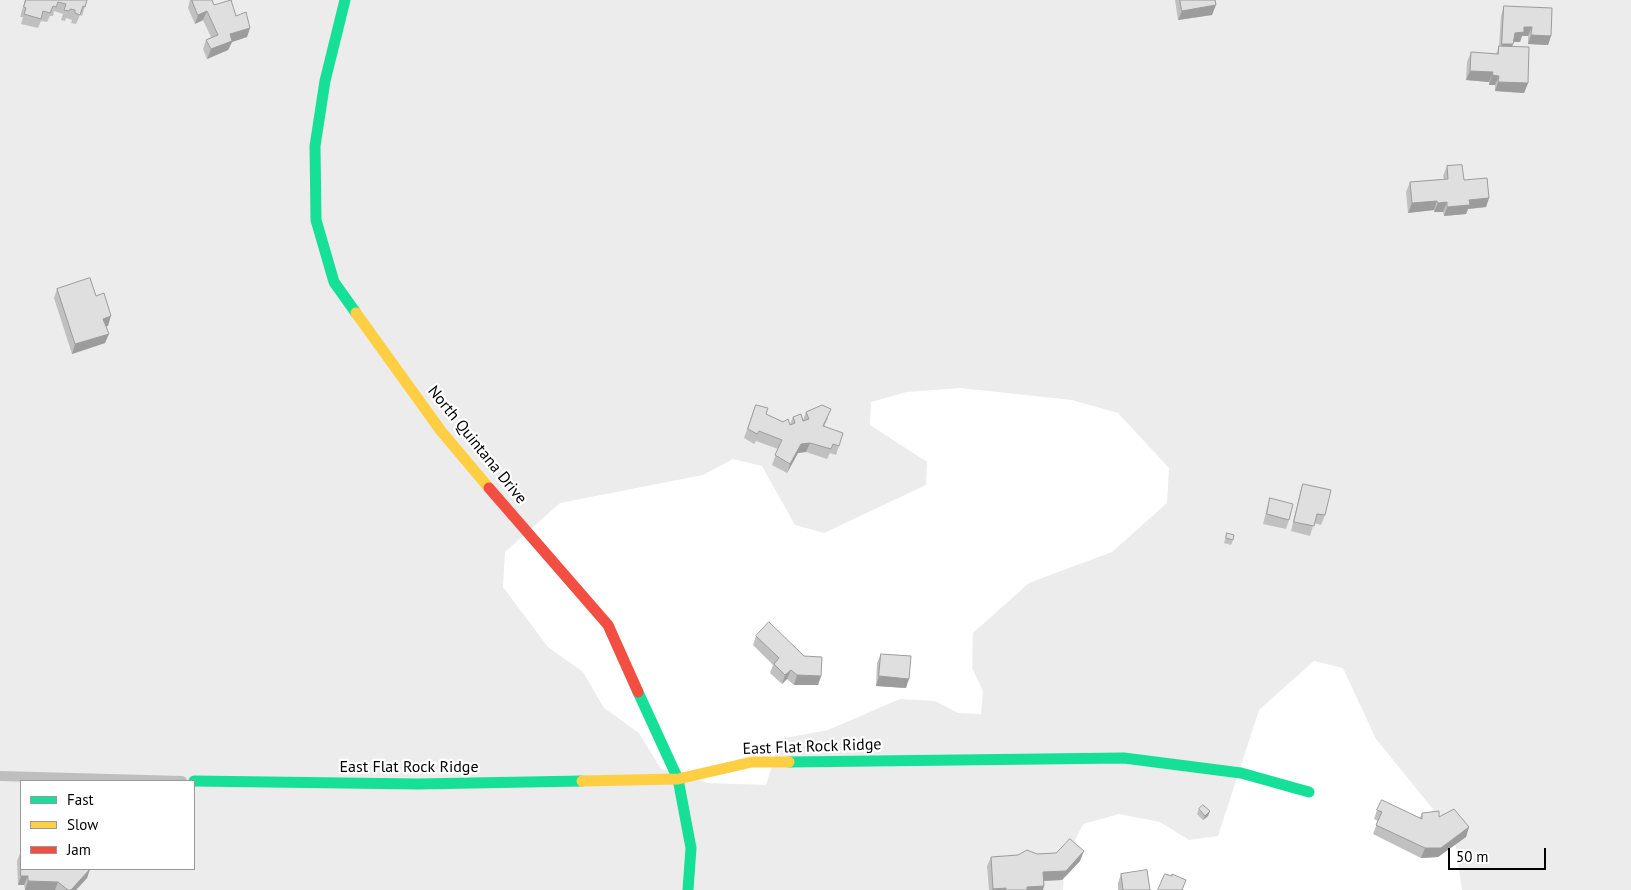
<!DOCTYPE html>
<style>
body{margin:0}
#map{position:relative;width:1631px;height:890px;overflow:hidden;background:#fff;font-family:"PT Sans",sans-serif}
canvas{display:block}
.legend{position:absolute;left:20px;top:780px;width:175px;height:90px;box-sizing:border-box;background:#fff;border:1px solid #999;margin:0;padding:6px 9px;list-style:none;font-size:15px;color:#000}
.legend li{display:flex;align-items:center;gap:10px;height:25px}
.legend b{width:25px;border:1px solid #999}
.scale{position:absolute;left:1448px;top:848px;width:98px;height:22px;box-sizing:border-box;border:2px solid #000;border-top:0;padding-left:6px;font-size:15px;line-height:18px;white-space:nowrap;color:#000;-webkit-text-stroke:4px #fff;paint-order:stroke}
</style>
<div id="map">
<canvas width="1631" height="890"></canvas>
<ul class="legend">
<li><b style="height:6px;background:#16e098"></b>Fast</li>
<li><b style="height:6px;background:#ffcf43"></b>Slow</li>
<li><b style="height:6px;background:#f24e42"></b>Jam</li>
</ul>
<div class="scale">50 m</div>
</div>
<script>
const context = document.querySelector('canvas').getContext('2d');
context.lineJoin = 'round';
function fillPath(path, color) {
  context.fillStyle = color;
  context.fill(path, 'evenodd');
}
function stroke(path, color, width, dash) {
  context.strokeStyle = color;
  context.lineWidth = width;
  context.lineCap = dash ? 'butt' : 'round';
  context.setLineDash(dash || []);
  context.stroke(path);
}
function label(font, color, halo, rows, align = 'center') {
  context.font = font + ' "PT Sans",sans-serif';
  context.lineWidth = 4.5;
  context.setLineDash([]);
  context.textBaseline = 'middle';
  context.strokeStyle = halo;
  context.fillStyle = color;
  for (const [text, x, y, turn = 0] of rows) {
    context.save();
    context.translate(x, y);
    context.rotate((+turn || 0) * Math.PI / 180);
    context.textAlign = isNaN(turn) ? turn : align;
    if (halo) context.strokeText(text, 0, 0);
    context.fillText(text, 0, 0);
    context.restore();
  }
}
fillPath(new Path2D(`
 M 0,0 L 1631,0 L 1631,890 L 1462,890 L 1454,835 L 1376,739 L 1343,668 L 1314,661 L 1259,710 L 1218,836 L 1189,840 L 1160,822 L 1119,814 L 1083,824 L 1064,863 L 1063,890 L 0,890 ZM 960,388 L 1072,400 L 1118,413 L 1169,468 L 1167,503 L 1112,552 L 1029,583 L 973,633 L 972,668 L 983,691 L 981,714 L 958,713 L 935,701 L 900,699 L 828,730 L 780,739 L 766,785 L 708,783 L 661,769 L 639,733 L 604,708 L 583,672 L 548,647 L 503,587 L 505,552 L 560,503 L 703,475 L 733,459 L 762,466 L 795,525 L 824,533 L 926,485 L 927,462 L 870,425 L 871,402 L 907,392 ZM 21,781 L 194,781 L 194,869 L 21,869 Z`), '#ececec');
stroke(new Path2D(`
 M 0,776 L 182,781`), '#bebebe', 10);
stroke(new Path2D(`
 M 345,0 L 325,81 L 315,146 L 316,220 L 334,282 L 356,313
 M 638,692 L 678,779 L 691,848 L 688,890
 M 789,762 L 1124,758 L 1241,773 L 1309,792
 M 194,781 L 418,784 L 582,781`), '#16e098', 11);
stroke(new Path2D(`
 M 356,313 L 441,431 L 489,488
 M 582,781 L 678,779 L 752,762 L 789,762`), '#ffcf43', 11);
stroke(new Path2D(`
 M 489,488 L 608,625 L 638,692`), '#f24e42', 11);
fillPath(new Path2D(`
 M 25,0 L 87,0 L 82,16 L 80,15 L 76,24 L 71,23 L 72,20 L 66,18 L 65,21 L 61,20 L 63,14 L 54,11 L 53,16 L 50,16 L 47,22 L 41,21 L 38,28 L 21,24 L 23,17 L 20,17 Z
 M 190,0 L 212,0 L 214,5 L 236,16 L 250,28 L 247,37 L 232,42 L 228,50 L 207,59 L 203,49 L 206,40 L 211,37 L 203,20 L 195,24 L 188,8 Z
 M 1175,0 L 1215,0 L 1212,15 L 1178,20 Z
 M 1504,6 L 1551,36 L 1548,45 L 1528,44 L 1528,36 L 1522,36 L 1520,42 L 1513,42 L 1512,47 L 1528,83 L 1524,93 L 1495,91 L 1495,85 L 1489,85 L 1489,82 L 1466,80 L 1467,62 L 1471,52 L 1496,54 L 1499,46 L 1501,16 Z
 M 1447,166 L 1464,180 L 1489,198 L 1486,207 L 1468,209 L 1466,214 L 1444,216 L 1443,212 L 1434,212 L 1434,210 L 1408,213 L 1406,192 L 1410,182 L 1444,179 L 1443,176 Z
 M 57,289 L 96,296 L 108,326 L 106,326 L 105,343 L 72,354 L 54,298 Z
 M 756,405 L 766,414 L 783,422 L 790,424 L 793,417 L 803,420 L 806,412 L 828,418 L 824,427 L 839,446 L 836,455 L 830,453 L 827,459 L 806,452 L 798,453 L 787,473 L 772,465 L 778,449 L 756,441 L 754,444 L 744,438 Z
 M 1303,484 L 1325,515 L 1321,525 L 1314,523 L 1310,536 L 1291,531 L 1300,493 Z
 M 1270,498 L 1289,520 L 1286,529 L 1263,524 L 1267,508 Z
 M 1227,533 L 1233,540 L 1231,545 L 1224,543 Z
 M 756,636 L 821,676 L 818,685 L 794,685 L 787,679 L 782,684 L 770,673 L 773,665 L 753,645 Z
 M 881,654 L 906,688 L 876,686 L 877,663 Z
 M 1199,809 L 1210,811 L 1208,816 L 1203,820 L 1197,814 Z
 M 1377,810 L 1420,818 L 1422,813 L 1439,817 L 1469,827 L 1466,837 L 1438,857 L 1421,858 L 1373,834 L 1378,821 L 1374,819 Z
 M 21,851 L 90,869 L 87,878 L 76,890 L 25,890 L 24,885 L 18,885 L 17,861 Z
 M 991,857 L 1080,861 L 1062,880 L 1044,881 L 1043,890 L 989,890 L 987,866 Z
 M 1121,874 L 1150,890 L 1118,890 L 1118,883 Z`), '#c0c0c0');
fillPath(new Path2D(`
 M 1216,5 L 1212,15 L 1178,20 L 1182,11 Z
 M 207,11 L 203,20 L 195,24 L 198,15 Z
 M 1524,27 L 1532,27 L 1528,36 L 1522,36 L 1520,42 L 1511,42 L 1515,33 Z
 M 250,28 L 247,37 L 232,42 L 228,50 L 207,59 L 211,49 L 230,34 Z
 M 1531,35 L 1551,36 L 1548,45 L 1528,44 Z
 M 1502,44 L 1513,44 L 1509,53 L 1499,53 Z
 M 1470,71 L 1493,72 L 1489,82 L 1466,80 Z
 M 1492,75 L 1499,76 L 1495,85 L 1489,85 Z
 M 1498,82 L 1528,83 L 1524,93 L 1495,91 Z
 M 1489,198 L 1486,207 L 1468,209 L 1466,214 L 1444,216 L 1447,207 L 1469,200 Z
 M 1437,201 L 1434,210 L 1408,213 L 1412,203 Z
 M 1447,202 L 1443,212 L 1434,212 L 1438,203 Z
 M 111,316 L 108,326 L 100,328 L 103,319 Z
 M 109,334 L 105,343 L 72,354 L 75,344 Z
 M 810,443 L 806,452 L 798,453 L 787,473 L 790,464 L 801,444 Z
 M 791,670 L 787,679 L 782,684 L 785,675 Z
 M 797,675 L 821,676 L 818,685 L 794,685 Z
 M 879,676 L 909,679 L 906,688 L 876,686 Z
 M 1210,811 L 1208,816 L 1203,820 L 1205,816 Z
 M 1469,827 L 1466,837 L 1438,857 L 1421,858 L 1425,848 Z
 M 1084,851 L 1080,861 L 1062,880 L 1040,881 L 1043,872 Z
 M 90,869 L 87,878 L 76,890 L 71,890 Z
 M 21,876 L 28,876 L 24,885 L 18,885 Z
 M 28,881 L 58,882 L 55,890 L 25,890 Z
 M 1044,886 L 1043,890 L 1025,890 L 1027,887 Z
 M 1006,888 L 1006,890 L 992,890 L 993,889 Z`), '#9c9c9c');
const building = new Path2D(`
 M 26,0 L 87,0 L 85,7 L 83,6 L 80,15 L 75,13 L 75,10 L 70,9 L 69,11 L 64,10 L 66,4 L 58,2 L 56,7 L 53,6 L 50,13 L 43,11 L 41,19 L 24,14 L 26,8 L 24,7 Z
 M 192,0 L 212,0 L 214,5 L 231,0 L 236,16 L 246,12 L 250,28 L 230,34 L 232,41 L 211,49 L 206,40 L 218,35 L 207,11 L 198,15 Z
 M 1180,0 L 1215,0 L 1216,5 L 1182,11 Z
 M 1504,6 L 1552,8 L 1551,36 L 1531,35 L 1532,27 L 1524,27 L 1524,32 L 1515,33 L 1513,44 L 1502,44 Z
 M 1499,46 L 1529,47 L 1528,83 L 1498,82 L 1499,76 L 1492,75 L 1493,72 L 1470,71 L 1471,52 L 1498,54 Z
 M 1462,165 L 1464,180 L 1487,178 L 1489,198 L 1469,200 L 1470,205 L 1447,207 L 1447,202 L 1438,203 L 1437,201 L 1412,203 L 1410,182 L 1448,179 L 1447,166 Z
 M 90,278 L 96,296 L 104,293 L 111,316 L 103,319 L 109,334 L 75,344 L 57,289 Z
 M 756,405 L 768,408 L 766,414 L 783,422 L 788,419 L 790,425 L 795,423 L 793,417 L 801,414 L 803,421 L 809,419 L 806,412 L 822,405 L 831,409 L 823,426 L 843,433 L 839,446 L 833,444 L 831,449 L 810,443 L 801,444 L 790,464 L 775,455 L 782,440 L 759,431 L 757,434 L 748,429 Z
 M 1303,484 L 1331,490 L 1325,515 L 1317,514 L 1314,526 L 1294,522 Z
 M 1270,498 L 1293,504 L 1289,520 L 1267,514 Z
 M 1227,533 L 1234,535 L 1233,540 L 1226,538 Z
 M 769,622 L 804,656 L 822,657 L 821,676 L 797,675 L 791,670 L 785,675 L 774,664 L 779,658 L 756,636 Z
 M 881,654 L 911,656 L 909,679 L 879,676 Z
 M 1382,800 L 1422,819 L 1422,813 L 1439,811 L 1439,817 L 1454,809 L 1469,827 L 1441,848 L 1425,848 L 1376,825 L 1382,812 L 1377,810 Z
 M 1203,805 L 1210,811 L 1205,816 L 1199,809 Z
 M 1070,839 L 1084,851 L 1066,871 L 1043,872 L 1044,886 L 1027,887 L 1027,890 L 1006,890 L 1006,888 L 993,889 L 991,857 L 1018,855 L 1027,850 L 1037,854 L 1056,853 Z
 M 21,851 L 21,869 L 90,869 L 71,890 L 68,890 L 58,882 L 28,881 L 28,876 L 21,876 Z
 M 1147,870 L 1150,890 L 1123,890 L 1121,874 Z
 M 1165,874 L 1172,876 L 1172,874 L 1186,880 L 1182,890 L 1158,890 Z`);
fillPath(building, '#dfdfdf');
stroke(building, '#9c9c9c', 1);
label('16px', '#000', '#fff', [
 ["North Quintana Drive",477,445,51],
 ["East Flat Rock Ridge",812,747,-2],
 ["East Flat Rock Ridge",409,767]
]);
</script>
